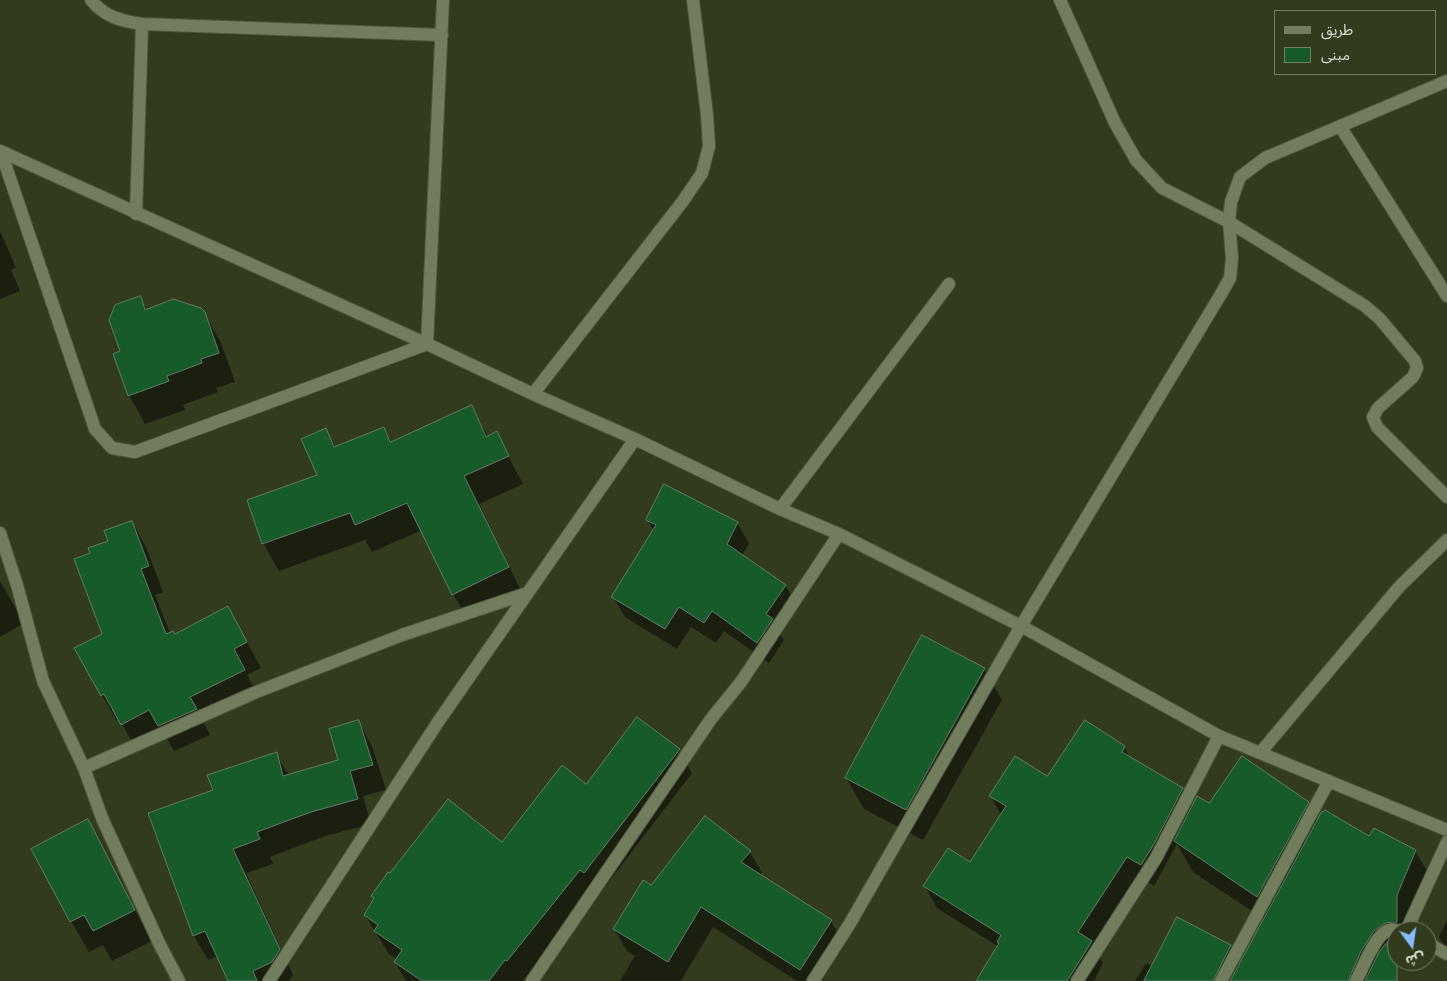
<!DOCTYPE html>
<meta charset="utf-8">
<style>
body{margin:0}
#map{position:relative;width:1447px;height:981px;overflow:hidden;background:#323b1e;font-family:"Libre Baskerville","Noto Sans Arabic",serif}
canvas{display:block}
.legend{position:absolute;left:1274px;top:10px;width:162px;height:65px;box-sizing:border-box;background:#323b1e;border:1px solid #747c64;margin:0;padding:6px 9px;list-style:none;font-size:15px;color:#d8decd}
.legend li{display:flex;align-items:center;gap:10px;height:25px}
.legend b{width:25px;border:1px solid #747c64}
.north{position:absolute;left:1387px;top:921px;width:50px;height:50px;box-sizing:border-box;background:#323b1e;border:1px solid #747c64;border-radius:50%;rotate:166deg;font-size:14px;font-weight:700;line-height:20px;text-align:center;color:#d8decd}
.north::after{content:'';display:block;margin:auto;width:18px;height:22px;background:#87bbfb;clip-path:polygon(50% 0,100% 100%,50% 72%,0 100%)}
</style>
<div id="map">
<canvas width="1447" height="981"></canvas>
<ul class="legend">
<li><b style="height:6px;background:#727d5d"></b>طريق</li>
<li><b style="height:14px;background:#175b2b"></b>مبنى</li>
</ul>
<div class="north">ش</div>
</div>
<script>
const context = document.querySelector('canvas').getContext('2d');
context.lineJoin = 'round';
function fillPath(path, color) {
  context.fillStyle = color;
  context.fill(path, 'evenodd');
}
function stroke(path, color, width, dash) {
  context.strokeStyle = color;
  context.lineWidth = width;
  context.lineCap = dash ? 'butt' : 'round';
  context.setLineDash(dash || []);
  context.stroke(path);
}
fillPath(new Path2D(`
 M 0,231 L 16,268 L 11,270 L 20,291 L 0,299 Z
 M 140,298 L 147,310 L 204,313 L 221,343 L 235,382 L 216,388 L 218,392 L 183,405 L 185,410 L 145,424 L 129,395 L 121,352 Z
 M 471,406 L 488,437 L 496,433 L 523,484 L 479,504 L 523,595 L 469,621 L 453,594 L 422,530 L 372,552 L 365,540 L 279,571 L 263,543 L 319,476 L 325,430 L 336,448 L 383,428 L 392,443 Z
 M 647,519 L 737,523 L 749,543 L 742,556 L 786,586 L 797,607 L 779,632 L 784,640 L 769,663 L 724,631 L 716,643 L 691,627 L 677,649 L 625,617 L 613,597 L 654,531 Z
 M 132,522 L 146,547 L 163,592 L 155,595 L 170,633 L 174,636 L 242,633 L 261,668 L 247,675 L 258,696 L 204,723 L 210,735 L 174,751 L 165,735 L 137,750 L 119,719 L 116,720 L 102,695 L 104,634 L 92,554 L 109,541 Z
 M 0,581 L 24,623 L 0,637 Z
 M 984,669 L 1002,700 L 923,840 L 864,809 L 846,778 Z
 M 637,719 L 679,750 L 692,773 L 598,896 L 593,892 L 523,981 L 406,981 L 395,962 L 397,960 L 389,954 L 365,915 L 375,900 L 373,896 L 502,844 L 587,786 Z
 M 358,721 L 372,746 L 386,790 L 363,796 L 371,824 L 325,836 L 270,857 L 273,864 L 246,873 L 293,975 L 289,981 L 229,981 L 218,956 L 208,960 L 194,936 L 150,814 L 214,791 L 276,754 L 289,776 L 340,761 Z
 M 1085,721 L 1124,747 L 1131,759 L 1182,789 L 1193,807 L 1210,805 L 1308,802 L 1318,821 L 1369,838 L 1415,851 L 1428,872 L 1403,931 L 1397,931 L 1397,944 L 1370,981 L 1135,981 L 1146,963 L 1153,967 L 1230,946 L 1240,964 L 1264,919 L 1193,872 L 1177,844 L 1154,886 L 1140,877 L 1094,948 L 1103,963 L 1094,981 L 978,981 L 999,947 L 937,908 L 925,886 L 970,863 L 1001,815 L 991,796 L 1048,778 Z
 M 87,820 L 152,941 L 112,961 L 103,945 L 89,952 L 71,921 Z
 M 750,852 L 762,873 L 760,875 L 831,921 L 843,942 L 819,981 L 797,981 L 713,927 L 681,981 L 620,981 L 635,956 L 627,951 L 614,929 L 652,887 Z
 M 1447,920 L 1447,951 L 1439,937 Z`), '#0007');
const building = new Path2D(`
 M 141,296 L 145,310 L 173,299 L 201,308 L 205,312 L 219,353 L 201,359 L 202,363 L 167,376 L 169,381 L 128,396 L 113,354 L 120,351 L 109,320 L 115,305 Z
 M 472,405 L 486,437 L 497,431 L 509,456 L 464,476 L 509,567 L 452,595 L 407,503 L 355,525 L 350,513 L 262,544 L 247,500 L 317,475 L 301,439 L 326,428 L 334,447 L 384,427 L 390,442 Z
 M 664,484 L 738,522 L 727,544 L 786,585 L 766,614 L 773,619 L 757,643 L 712,611 L 704,623 L 679,607 L 665,629 L 611,597 L 656,525 L 646,520 Z
 M 132,521 L 149,566 L 141,569 L 166,634 L 173,631 L 175,634 L 228,606 L 247,642 L 234,649 L 245,670 L 190,697 L 197,709 L 158,726 L 149,710 L 121,725 L 104,694 L 101,696 L 74,648 L 102,634 L 74,559 L 90,553 L 88,548 L 108,541 L 104,531 Z
 M 922,635 L 985,668 L 906,810 L 845,778 Z
 M 637,717 L 680,749 L 584,873 L 580,870 L 507,961 L 505,960 L 489,981 L 422,981 L 394,962 L 402,950 L 374,931 L 378,925 L 364,915 L 374,898 L 371,896 L 388,872 L 390,873 L 448,799 L 502,842 L 562,765 L 586,784 Z
 M 359,720 L 373,765 L 350,771 L 358,799 L 311,812 L 257,832 L 260,839 L 233,849 L 280,949 L 272,962 L 253,971 L 257,981 L 228,981 L 205,931 L 193,936 L 148,813 L 213,790 L 207,775 L 277,752 L 283,776 L 338,760 L 329,729 Z
 M 1085,720 L 1125,746 L 1122,752 L 1183,788 L 1154,844 L 1141,865 L 1127,857 L 1078,932 L 1092,941 L 1067,981 L 976,981 L 999,943 L 997,942 L 1001,935 L 923,886 L 948,848 L 970,862 L 1006,806 L 989,796 L 1015,756 L 1047,776 Z
 M 1242,756 L 1309,802 L 1257,897 L 1174,841 L 1197,796 L 1209,803 Z
 M 1325,810 L 1369,836 L 1374,828 L 1416,850 L 1397,895 L 1397,922 L 1385,923 L 1374,931 L 1361,951 L 1348,981 L 1230,981 L 1322,811 L 1323,812 Z
 M 705,816 L 751,851 L 741,862 L 832,920 L 800,970 L 701,907 L 668,962 L 613,929 L 643,880 L 651,885 Z
 M 88,819 L 135,910 L 93,931 L 84,915 L 70,922 L 31,849 Z
 M 1177,917 L 1231,945 L 1213,981 L 1144,981 Z
 M 1391,938 L 1397,939 L 1397,981 L 1365,981 L 1379,952 Z`);
fillPath(building, '#175b2b');
stroke(building, '#607c65', 1);
const minor = new Path2D(`
 M 91,0 C 105,17 121,21 142,24 L 136,214
 M 1060,0 L 1115,123 L 1136,160 L 1162,188 L 1229,222 L 1365,306 L 1380,319 L 1415,361 L 1417,368 L 1413,377 L 1378,408 L 1373,417 L 1377,427 L 1447,497
 M 142,24 L 442,35
 M 1340,126 L 1447,296
 M 0,151 L 427,344 L 533,394 L 635,439 L 780,509 L 839,534 L 1021,626 L 1219,736 L 1447,830
 M 1,152 L 95,429 L 112,448 L 135,452 L 427,344 L 443,0
 M 533,394 L 683,201 L 702,173 L 709,146 L 707,115 L 693,0
 M 780,509 L 949,284
 M 0,533 L 17,585 L 43,681 L 84,768 L 102,818 L 160,945 L 179,981
 M 1260,753 L 1399,587 L 1447,540
 M 84,768 L 254,693 L 402,635 L 528,593
 M 1406,931 L 1447,842
 M 1427,943 L 1447,954
 M 269,981 L 440,719 L 635,439
 M 532,981 L 711,719 L 741,682 L 839,534
 M 813,981 L 849,925 L 1021,626 L 1221,294 L 1230,278 L 1232,258 L 1229,222 L 1231,202 L 1240,177 L 1265,158 L 1447,81
 M 1077,981 L 1156,858 L 1219,736
 M 1221,981 L 1329,781
 M 1356,981 C 1363,968 1373,940 1385,932 C 1390,928 1394,930 1400,931`);
stroke(minor, '#4f573d', 14);
stroke(minor, '#727d5d', 12);
</script>
